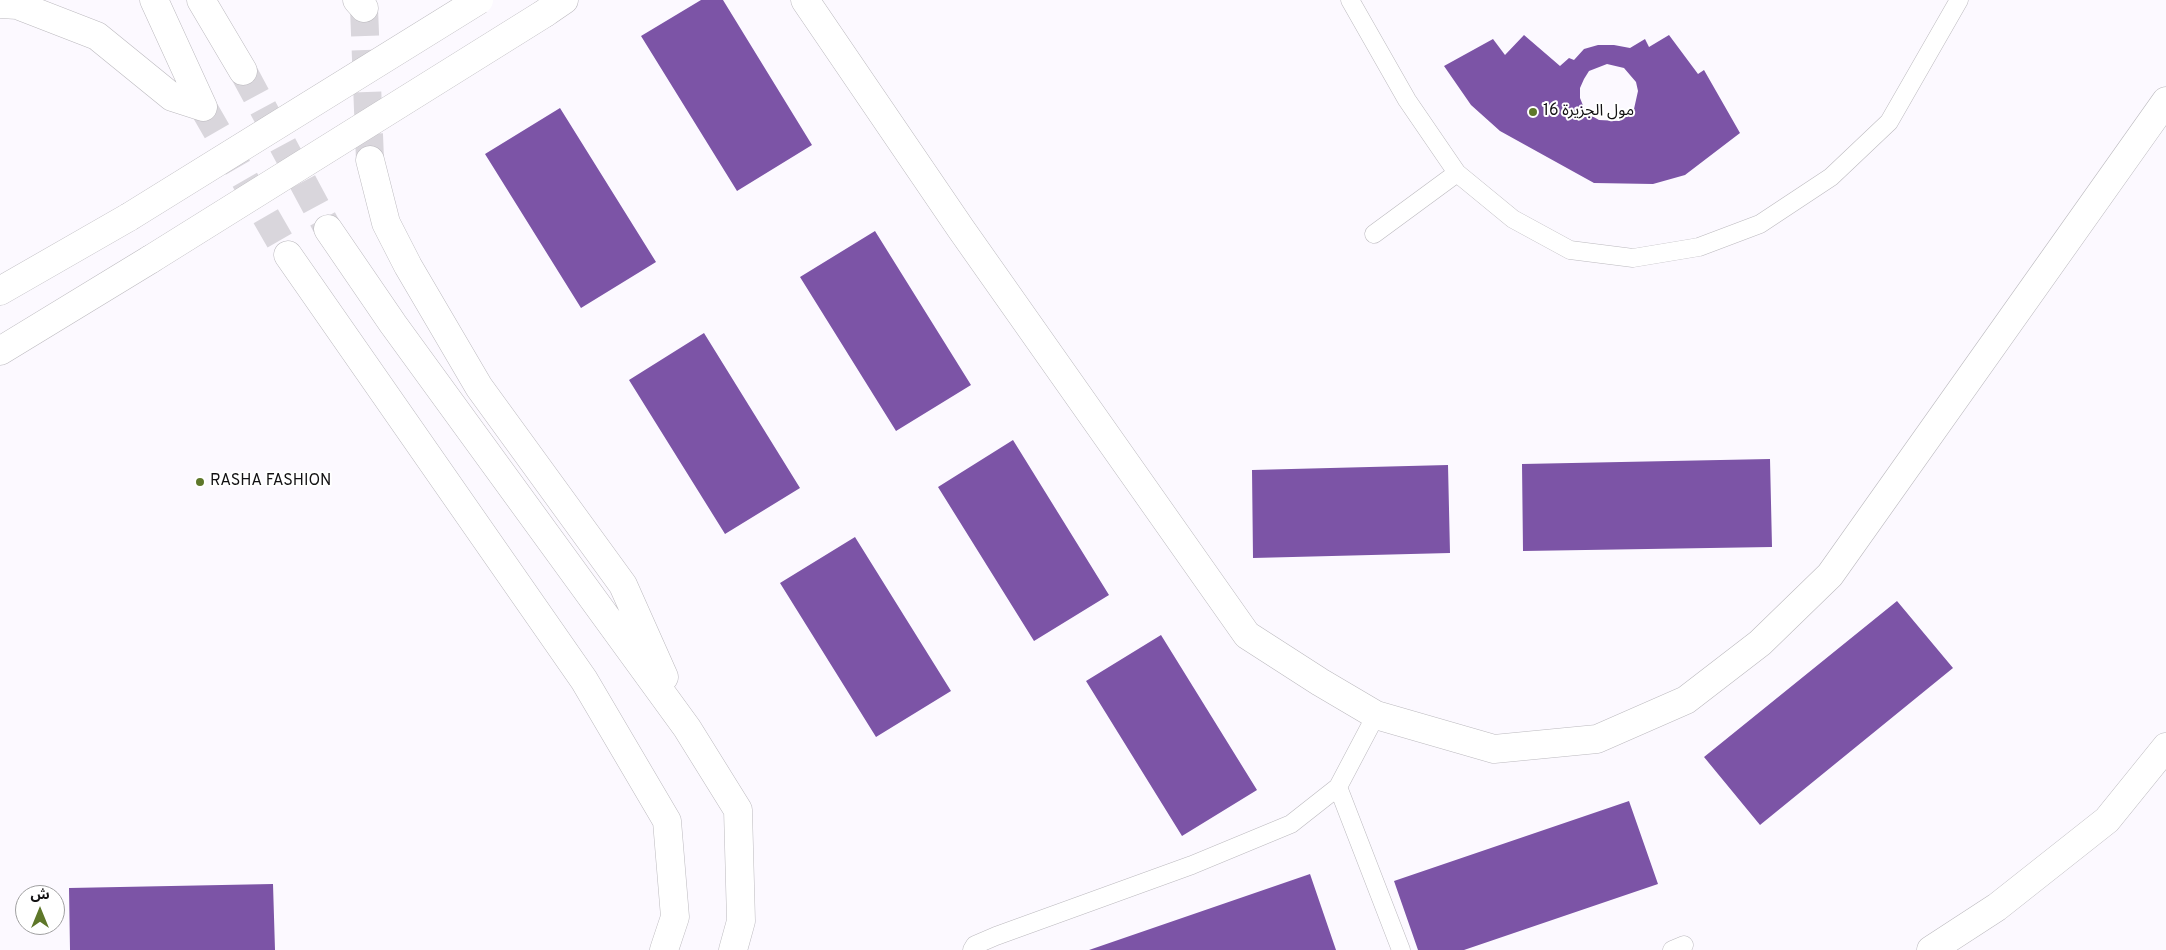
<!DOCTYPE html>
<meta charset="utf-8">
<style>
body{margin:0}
#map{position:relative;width:2166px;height:950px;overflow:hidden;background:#fcf9ff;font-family:Overpass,"Noto Sans Arabic",sans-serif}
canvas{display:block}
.north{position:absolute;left:15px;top:885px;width:50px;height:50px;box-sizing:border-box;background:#fff;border:1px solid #a0a0a1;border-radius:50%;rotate:0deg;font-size:14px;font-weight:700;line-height:20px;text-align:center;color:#121113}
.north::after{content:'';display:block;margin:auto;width:18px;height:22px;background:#5e772a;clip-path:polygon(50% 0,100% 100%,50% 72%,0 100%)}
</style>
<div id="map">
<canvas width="2166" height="950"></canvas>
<div class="north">ش</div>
</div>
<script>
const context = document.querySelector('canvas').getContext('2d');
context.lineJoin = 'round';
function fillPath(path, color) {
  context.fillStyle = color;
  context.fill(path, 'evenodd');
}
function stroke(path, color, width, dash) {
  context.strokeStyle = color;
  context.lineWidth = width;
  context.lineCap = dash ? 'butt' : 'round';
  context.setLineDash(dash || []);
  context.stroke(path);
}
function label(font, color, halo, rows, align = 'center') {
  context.font = font + ' Overpass,"Noto Sans Arabic",sans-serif';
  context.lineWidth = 4;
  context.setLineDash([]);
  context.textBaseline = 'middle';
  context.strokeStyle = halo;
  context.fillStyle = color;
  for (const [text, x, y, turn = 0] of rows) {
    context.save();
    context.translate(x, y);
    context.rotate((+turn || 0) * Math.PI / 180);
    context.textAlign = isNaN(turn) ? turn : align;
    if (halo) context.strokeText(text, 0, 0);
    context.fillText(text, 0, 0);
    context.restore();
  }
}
fillPath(new Path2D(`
 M 701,0 L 723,0 L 812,145 L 737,191 L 641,36 Z
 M 1524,35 L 1560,66 L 1569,58 L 1574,60 L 1584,49 L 1598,45 L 1614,45 L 1630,48 L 1645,39 L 1649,47 L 1669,35 L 1698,74 L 1704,70 L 1740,133 L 1685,175 L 1653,184 L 1594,183 L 1500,131 L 1471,105 L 1444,66 L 1493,39 L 1505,55 ZM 1607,64 L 1624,68 L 1636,82 L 1638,91 L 1634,109 L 1627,116 L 1619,121 L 1599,120 L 1590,115 L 1584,108 L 1580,98 L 1580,88 L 1584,79 L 1589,71 Z
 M 560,108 L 656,262 L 581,308 L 485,154 Z
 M 875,231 L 971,385 L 896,431 L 800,277 Z
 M 704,333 L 800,488 L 725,534 L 629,380 Z
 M 1013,440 L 1109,595 L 1034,641 L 938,487 Z
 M 1770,459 L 1772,547 L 1523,551 L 1522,464 Z
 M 1448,465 L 1450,553 L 1253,558 L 1252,470 Z
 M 855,537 L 951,691 L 876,737 L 780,583 Z
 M 1897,601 L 1953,668 L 1760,825 L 1704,757 Z
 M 1161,635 L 1257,790 L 1182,836 L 1086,681 Z
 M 1629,801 L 1658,884 L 1464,950 L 1418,950 L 1394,881 Z
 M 1310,874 L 1336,950 L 1089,950 Z
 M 273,884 L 275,950 L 70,950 L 69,888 Z`), '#7c54a6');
stroke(new Path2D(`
 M 364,8 L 370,160
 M 243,71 L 328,229
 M 203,107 L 288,255`), '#d9d6dc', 28, [28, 14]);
const service = new Path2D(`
 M 1350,0 L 1407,100 L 1457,173 L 1513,219 L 1570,250 L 1633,258 L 1699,247 L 1760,224 L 1831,177 L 1889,122 L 1959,0
 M 1374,234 L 1457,173
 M 1338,787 L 1401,950
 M 972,950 L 975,945 L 996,936 L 1192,865 L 1291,824 L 1338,787 L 1376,715
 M 1672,950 L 1684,945`);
const minor = new Path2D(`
 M 805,0 L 961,229 L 1247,635 L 1320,682 L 1376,715 L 1494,749 L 1597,739 L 1686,700 L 1760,643 L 1830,575 L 2166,101
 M 1931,950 L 1997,907 L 2107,820 L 2166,747`);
const tertiary = new Path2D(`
 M 545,13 L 564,0
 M 0,291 L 129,217
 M 0,351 L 151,259`);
const primary = new Path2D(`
 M 154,0 L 203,107
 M 201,0 L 243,71
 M 357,0 L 364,8
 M 0,4 L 17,5 L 97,36 L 172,97 L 203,107
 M 370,160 L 386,223 L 408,266 L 479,387 L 623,585 L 664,677
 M 328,229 L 393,324 L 687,728 L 738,810 L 741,921 L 733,950
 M 288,255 L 584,680 L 667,821 L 675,917 L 664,950`);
stroke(service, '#bbb9be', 19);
stroke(minor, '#bbb9be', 29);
stroke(tertiary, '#bbb9be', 29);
stroke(primary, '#bbb9be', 29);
stroke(service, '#fff', 18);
stroke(minor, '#fff', 28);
stroke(tertiary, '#fff', 28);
stroke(primary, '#fff', 28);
const tertiaryBridge = new Path2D(`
 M 129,217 L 479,0
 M 151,259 L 545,13`);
stroke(tertiaryBridge, '#bbb9be', 29, []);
stroke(tertiaryBridge, '#fff', 28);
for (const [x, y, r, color] of [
 [1533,112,5,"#5e772a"],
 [200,482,5,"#5e772a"]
]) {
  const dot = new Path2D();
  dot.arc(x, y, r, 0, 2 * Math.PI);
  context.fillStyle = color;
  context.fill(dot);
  stroke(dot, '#fff', 2);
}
label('16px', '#121113', '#fff', [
 ["مول الجزيرة 16",1543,112],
 ["RASHA FASHION",210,482]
], 'left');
</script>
